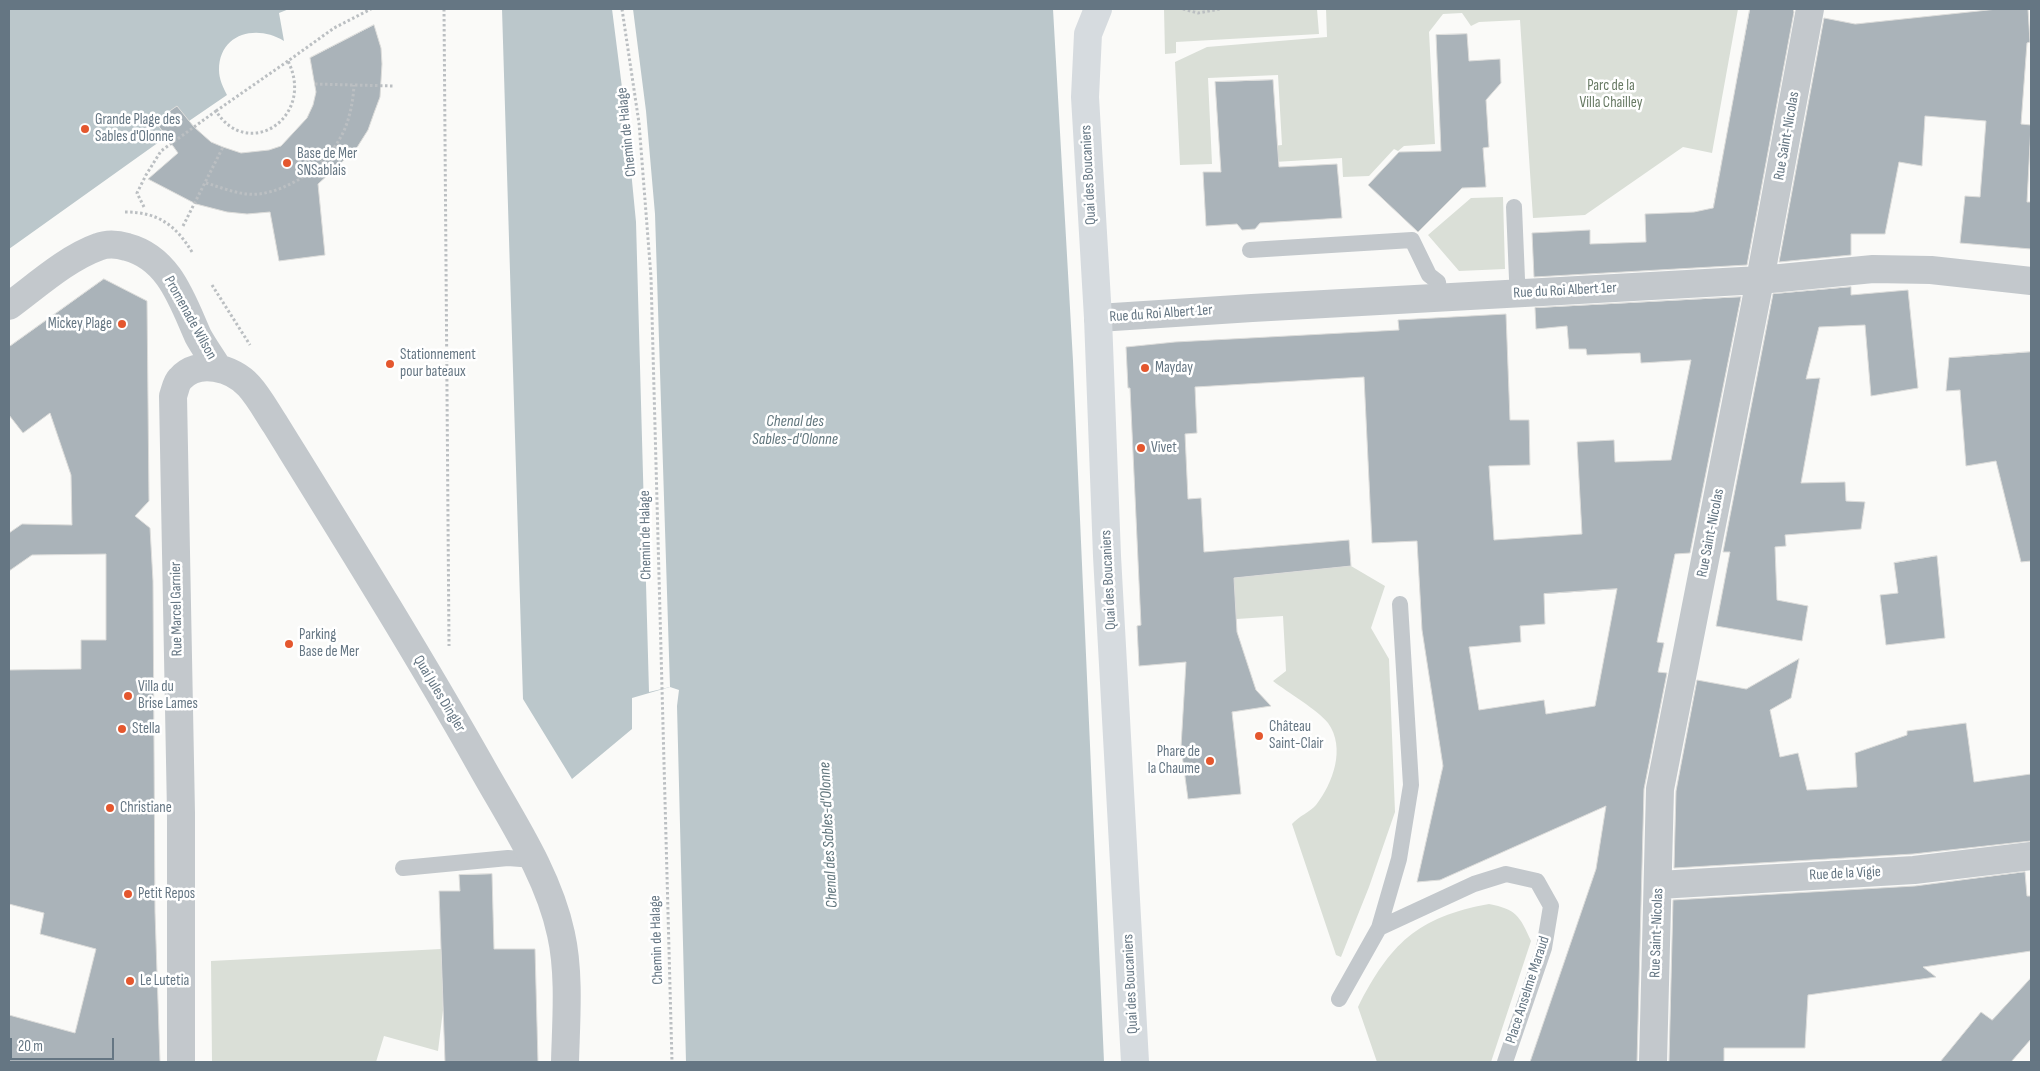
<!DOCTYPE html>
<meta charset="utf-8">
<style>
body{margin:0}
#map{position:relative;width:2040px;height:1071px;overflow:hidden;background:#fafaf8;font-family:"Sofia Sans Condensed",sans-serif}
canvas{display:block}
.frame{position:absolute;inset:0;border:10px solid #657683;pointer-events:none}
.scale{position:absolute;left:10px;top:1038px;width:104px;height:22px;box-sizing:border-box;border:2px solid #657683;border-top:0;padding-left:6px;font-size:15px;line-height:18px;white-space:nowrap;color:#657683;-webkit-text-stroke:4px #fff;paint-order:stroke}
</style>
<div id="map">
<canvas width="2040" height="1071"></canvas>
<div class="frame"></div>
<div class="scale">20 m</div>
</div>
<script>
const context = document.querySelector('canvas').getContext('2d');
context.lineJoin = 'round';
function fillPath(path, color) {
  context.fillStyle = color;
  context.fill(path, 'evenodd');
}
function stroke(path, color, width, dash) {
  context.strokeStyle = color;
  context.lineWidth = width;
  context.lineCap = dash ? 'butt' : 'round';
  context.setLineDash(dash || []);
  context.stroke(path);
}
function label(font, color, halo, rows, align = 'center') {
  context.font = font + ' "Sofia Sans Condensed",sans-serif';
  context.lineWidth = 5;
  context.setLineDash([]);
  context.textBaseline = 'middle';
  context.strokeStyle = halo;
  context.fillStyle = color;
  for (const [text, x, y, turn = 0] of rows) {
    context.save();
    context.translate(x, y);
    context.rotate((+turn || 0) * Math.PI / 180);
    context.textAlign = isNaN(turn) ? turn : align;
    if (halo) context.strokeText(text, 0, 0);
    context.fillText(text, 0, 0);
    context.restore();
  }
}
fillPath(new Path2D(`
 M 1164,9 L 1317,9 L 1319,34 L 1176,42 L 1176,53 L 1165,54 Z
 M 1326,9 L 1738,9 L 1712,153 L 1683,147 L 1585,215 L 1533,218 L 1520,20 L 1479,22 L 1471,26 L 1462,13 L 1443,14 L 1429,32 L 1435,144 L 1404,146 L 1398,151 L 1394,149 L 1369,176 L 1343,177 L 1342,158 L 1274,162 L 1272,146 L 1282,145 L 1278,75 L 1208,78 L 1212,164 L 1180,165 L 1175,62 L 1207,47 L 1327,37 Z
 M 1503,197 L 1505,269 L 1459,271 L 1428,235 L 1471,198 Z
 M 1351,566 L 1385,586 L 1371,628 L 1389,659 L 1395,812 L 1369,887 L 1341,957 L 1336,955 L 1292,824 C 1299,816 1310,812 1316,805 C 1333,783 1346,748 1328,723 C 1318,710 1287,692 1273,681 L 1286,671 L 1283,616 L 1159,624 L 1156,586 Z
 M 1489,904 C 1516,909 1520,916 1531,941 L 1491,1062 L 1377,1062 L 1358,1007 C 1390,944 1417,917 1489,904 Z
 M 441,949 L 443,1010 L 438,1051 L 384,1036 L 376,1062 L 212,1062 L 211,961 Z`), '#dadfd7');
fillPath(new Path2D(`
 M 9,9 L 289,9 L 279,13 L 284,41 C 257,24 219,33 219,70 C 219,79 223,87 227,95 L 189,121 L 177,106 L 155,121 L 166,137 L 9,249 Z
 M 502,9 L 1053,9 L 1073,361 L 1104,1062 L 686,1062 L 677,706 L 679,690 L 670,687 L 632,698 L 632,729 L 572,779 L 523,699 Z`), '#bbc7cb');
fillPath(new Path2D(`
 M 612,9 L 633,9 L 646,111 L 655,214 L 670,687 L 649,692 L 636,222 L 626,119 Z`), '#fafaf8');
const building = new Path2D(`
 M 1750,9 L 1793,9 L 1794,12 L 1747,265 L 1534,277 L 1532,233 L 1590,230 L 1590,244 L 1646,242 L 1645,214 L 1694,212 L 1713,208 Z
 M 1998,9 L 2028,9 L 2030,42 L 2027,43 L 2021,124 L 2031,125 L 2027,202 L 2031,202 L 2031,249 L 1960,243 L 1965,196 L 1980,197 L 1986,121 L 1925,116 L 1922,166 L 1899,162 L 1885,234 L 1851,234 L 1851,255 L 1779,262 L 1824,18 L 1855,24 Z
 M 374,25 L 381,48 L 382,64 L 380,97 L 374,113 L 368,130 L 356,149 L 318,184 L 325,255 L 279,261 L 270,212 L 247,214 L 227,212 L 196,204 L 148,179 L 178,153 L 155,121 L 177,106 L 194,127 L 211,142 L 223,147 L 241,153 L 269,150 L 281,146 L 307,118 L 313,105 L 316,92 L 310,58 Z
 M 1467,34 L 1469,61 L 1500,59 L 1501,83 L 1486,100 L 1489,147 L 1483,148 L 1486,187 L 1462,188 L 1418,232 L 1368,185 L 1399,152 L 1441,151 L 1436,35 Z
 M 1273,80 L 1279,167 L 1337,164 L 1342,218 L 1260,223 L 1255,229 L 1242,230 L 1237,224 L 1206,226 L 1203,172 L 1221,172 L 1215,82 Z
 M 104,279 L 147,301 L 149,501 L 135,516 L 150,528 L 153,581 L 155,912 L 160,1062 L 9,1062 L 9,1015 L 75,1033 L 96,949 L 40,934 L 44,913 L 9,904 L 9,670 L 81,669 L 81,640 L 106,640 L 106,554 L 32,555 L 9,571 L 9,533 L 22,524 L 72,525 L 71,475 L 50,413 L 23,433 L 9,415 L 9,347 Z
 M 1851,287 L 1851,295 L 1908,290 L 1918,388 L 1871,396 L 1865,325 L 1819,327 L 1806,379 L 1820,378 L 1801,483 L 1845,482 L 1846,501 L 1865,502 L 1861,529 L 1785,535 L 1786,546 L 1775,547 L 1777,600 L 1808,606 L 1802,641 L 1716,626 L 1730,552 L 1723,552 L 1773,294 Z
 M 1741,297 L 1690,553 L 1675,554 L 1657,642 L 1664,643 L 1658,672 L 1667,673 L 1644,789 L 1637,1062 L 1530,1062 L 1596,869 L 1606,806 L 1440,880 L 1417,882 L 1443,766 L 1422,630 L 1417,541 L 1372,543 L 1364,377 L 1195,387 L 1197,433 L 1185,434 L 1188,499 L 1201,498 L 1204,552 L 1349,540 L 1351,566 L 1234,578 L 1237,632 L 1256,690 L 1271,706 L 1232,712 L 1241,794 L 1188,799 L 1181,747 L 1186,662 L 1139,666 L 1137,626 L 1141,625 L 1130,388 L 1128,388 L 1126,347 L 1175,342 L 1399,330 L 1398,320 L 1506,314 L 1510,420 L 1529,420 L 1530,465 L 1489,466 L 1494,540 L 1582,534 L 1577,442 L 1614,440 L 1615,462 L 1671,460 L 1691,360 L 1641,363 L 1640,353 L 1587,355 L 1586,349 L 1569,349 L 1567,326 L 1536,329 L 1535,308 ZM 1617,589 L 1595,706 L 1546,714 L 1544,700 L 1479,710 L 1469,647 L 1521,642 L 1520,626 L 1545,624 L 1544,594 Z
 M 2031,352 L 2031,561 L 2021,562 L 1996,461 L 1966,466 L 1960,390 L 1946,391 L 1949,358 Z
 M 1937,556 L 1945,638 L 1886,645 L 1880,595 L 1898,593 L 1894,563 Z
 M 1799,659 L 1791,698 L 1770,710 L 1780,757 L 1798,753 L 1807,790 L 1857,787 L 1855,753 L 1907,735 L 1907,731 L 1966,723 L 1974,782 L 2031,774 L 2031,841 L 1913,854 L 1674,868 L 1676,791 L 1697,680 L 1746,689 Z
 M 2025,872 L 2027,896 L 2031,896 L 2031,951 L 1923,967 L 1936,977 L 1808,995 L 1805,1048 L 1724,1048 L 1724,1062 L 1669,1062 L 1673,900 L 1915,886 Z
 M 492,874 L 494,949 L 535,949 L 538,1062 L 445,1062 L 439,891 L 460,891 L 459,875 Z
 M 2031,978 L 2031,1039 L 2011,1062 L 1940,1062 L 1981,1012 L 1992,1020 Z`);
fillPath(building, '#aab3b9');
stroke(building, '#dcdcda', 1);
stroke(new Path2D(`
 M 444,9 L 449,646
 M 622,9 L 639,123 L 651,277 L 672,1062
 M 1183,9 L 1198,13 L 1220,9
 M 315,84 L 394,86
 M 216,111 L 288,61
 M 206,183 C 223,188 241,196 259,194 C 290,190 323,167 339,140 C 349,124 353,103 354,85
 M 144,207 L 137,193 L 146,175 L 161,151 L 216,111 C 248,162 316,117 288,61 L 334,28 L 371,9
 M 125,212 C 157,212 175,224 192,252
 M 183,226 L 223,147
 M 212,285 L 250,345`), '#bbbfc2', 3, [2.5, 2.5]);
stroke(new Path2D(`
 M 1514,207 L 1517,279 L 1520,294
 M 1250,250 L 1412,240 L 1429,275 L 1438,282 L 1440,298
 M 403,868 L 508,858 L 534,860
 M 1379,928 L 1399,859 L 1411,785 L 1400,604
 M 1339,999 L 1379,928 L 1474,884 L 1506,874 L 1537,881 L 1551,906 L 1544,948 L 1505,1062`), '#c3c8cc', 16);
stroke(new Path2D(`
 M 9,306 C 35,287 67,258 98,247 C 108,243 117,244 127,247 C 169,258 182,300 198,336 C 204,347 212,358 218,368
 M 1098,318 L 1252,308 L 1760,280 L 1873,269 L 1931,270 L 2031,281
 M 1659,885 L 1914,870 L 2031,856
 M 181,1062 L 181,813 L 173,396 C 175,391 176,383 180,379 C 198,358 233,368 249,386 C 259,397 267,412 275,424 C 345,537 415,649 480,764 C 510,818 548,873 561,934 C 570,974 566,1022 565,1062
 M 1653,1062 L 1660,789 L 1760,280 L 1810,9`), '#c3c8cc', 28);
stroke(new Path2D(`
 M 1098,9 L 1088,34 L 1085,97 L 1098,318 L 1107,556 L 1135,1062`), '#d6dbdf', 28);
for (const [x, y, r, color] of [
 [85,129,5,"#e4572e"],
 [287,163,5,"#e4572e"],
 [122,324,5,"#e4572e"],
 [390,364,5,"#e4572e"],
 [1145,368,5,"#e4572e"],
 [1141,448,5,"#e4572e"],
 [289,644,5,"#e4572e"],
 [128,696,5,"#e4572e"],
 [122,729,5,"#e4572e"],
 [1259,736,5,"#e4572e"],
 [1210,761,5,"#e4572e"],
 [110,808,5,"#e4572e"],
 [128,894,5,"#e4572e"],
 [130,981,5,"#e4572e"]
]) {
  const dot = new Path2D();
  dot.arc(x, y, r, 0, 2 * Math.PI);
  context.fillStyle = color;
  context.fill(dot);
  stroke(dot, '#fff', 2);
}
label('15px', '#687a64', '#fff', [
 ["Parc de la",1611,86],
 ["Villa Chailley",1611,103]
]);
label('15px', '#657683', '#fff', [
 ["Grande Plage des",95,120],
 ["Sables d'Olonne",95,137],
 ["Base de Mer",297,154],
 ["SNSablais",297,171],
 ["Mickey Plage",112,324,"right"],
 ["Stationnement",400,355],
 ["pour bateaux",400,372],
 ["Mayday",1155,368],
 ["Vivet",1151,448],
 ["Parking",299,635],
 ["Base de Mer",299,652],
 ["Villa du",138,687],
 ["Brise Lames",138,704],
 ["Château",1269,727],
 ["Saint-Clair",1269,744],
 ["Stella",132,729],
 ["Phare de",1200,752,"right"],
 ["la Chaume",1200,769,"right"],
 ["Christiane",120,808],
 ["Petit Repos",138,894],
 ["Le Lutetia",140,981]
], 'left');
label('15px', '#657683', '#fff', [
 ["Chemin de Halage",627,132,-96],
 ["Rue Saint-Nicolas",1787,136,-80],
 ["Quai des Boucaniers",1089,175,-93],
 ["Rue du Roi Albert 1er",1565,291,-3],
 ["Rue du Roi Albert 1er",1161,314,-4],
 ["Promenade Wilson",190,318,61],
 ["Rue Saint-Nicolas",1711,533,-79],
 ["Chemin de Halage",646,535,-91],
 ["Quai des Boucaniers",1109,580,-93],
 ["Rue Marcel Garnier",177,609,-91],
 ["Quai Jules Dingler",439,694,59],
 ["Rue de la Vigie",1845,874,-3],
 ["Rue Saint-Nicolas",1657,933,-88],
 ["Chemin de Halage",657,940,-92],
 ["Quai des Boucaniers",1131,984,-93],
 ["Place Anselme Maraud",1528,990,-72]
]);
label('italic 16px', '#60757c', '#fff', [
 ["Chenal des",795,422],
 ["Sables-d'Olonne",795,440],
 ["Chenal des Sables-d'Olonne",829,835,-93]
]);
</script>
